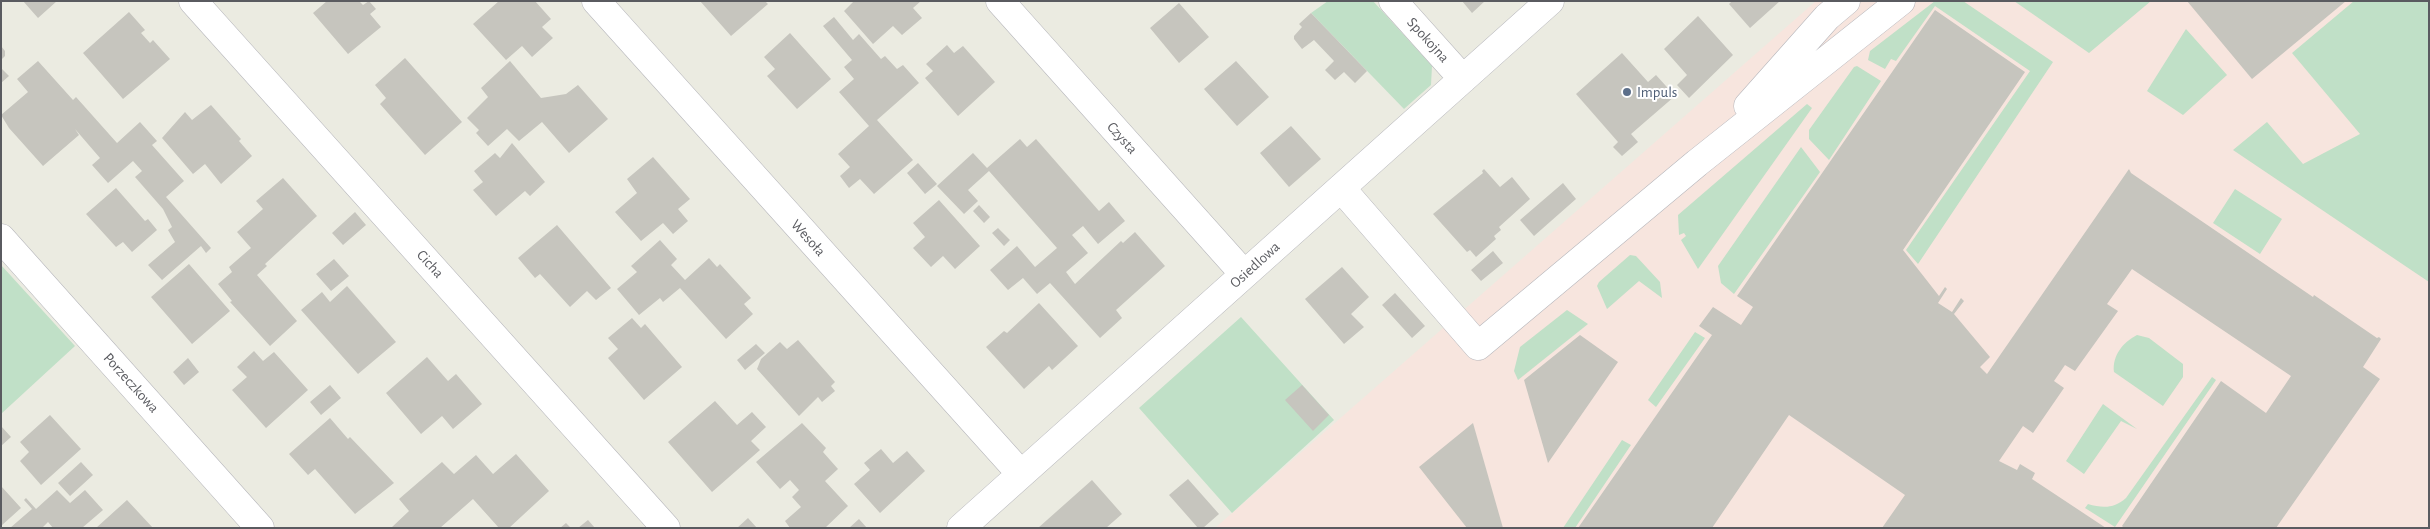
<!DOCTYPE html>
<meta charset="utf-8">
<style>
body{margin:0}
#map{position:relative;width:2430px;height:529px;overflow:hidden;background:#ebebe1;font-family:"Alegreya Sans",sans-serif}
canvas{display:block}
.frame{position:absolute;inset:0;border:2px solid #5a5b60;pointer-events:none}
</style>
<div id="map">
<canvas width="2430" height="529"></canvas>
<div class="frame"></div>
</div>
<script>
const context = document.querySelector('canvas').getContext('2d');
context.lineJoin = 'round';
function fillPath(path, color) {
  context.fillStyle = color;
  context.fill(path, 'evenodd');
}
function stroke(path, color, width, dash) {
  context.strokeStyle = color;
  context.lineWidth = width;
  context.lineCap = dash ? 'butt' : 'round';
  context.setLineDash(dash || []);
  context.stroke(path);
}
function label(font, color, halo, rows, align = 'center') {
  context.font = font + ' "Alegreya Sans",sans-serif';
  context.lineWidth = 4;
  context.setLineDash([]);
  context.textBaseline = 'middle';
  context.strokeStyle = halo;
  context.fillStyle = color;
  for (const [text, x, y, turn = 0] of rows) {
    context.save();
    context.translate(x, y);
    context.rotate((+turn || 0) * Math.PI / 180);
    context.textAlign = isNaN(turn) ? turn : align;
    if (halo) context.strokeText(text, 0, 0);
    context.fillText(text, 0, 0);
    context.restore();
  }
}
fillPath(new Path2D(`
 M 1816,1 L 2429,1 L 2429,528 L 1215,528 Z`), '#f7e5de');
fillPath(new Path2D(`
 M 1328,1 L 1373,1 L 1432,66 L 1431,85 L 1404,109 L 1311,13 Z
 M 1935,1 L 1963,1 L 2053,62 L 1918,264 L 1906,250 L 2030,71 L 1935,6 L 1896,61 L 1891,59 L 1885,69 L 1868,60 L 1870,51 Z
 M 2014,1 L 2151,1 L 2089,53 Z
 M 2354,1 L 2429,1 L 2429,282 L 2233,150 L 2267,122 L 2303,164 L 2360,134 L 2292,53 Z
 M 2186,29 L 2227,75 L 2183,115 L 2147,91 Z
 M 1857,66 L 1881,81 L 1829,160 L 1809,139 L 1809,130 L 1854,67 Z
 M 1807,104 L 1812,108 L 1698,269 L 1681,240 L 1686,236 L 1684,233 L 1679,235 L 1678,215 Z
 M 1801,147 L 1820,172 L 1734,294 L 1721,283 L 1718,266 Z
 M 2235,189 L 2282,219 L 2260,254 L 2213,223 Z
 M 1630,255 L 1636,256 L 1660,282 L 1662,298 L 1639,281 L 1607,309 L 1597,286 L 1599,282 Z
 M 1,265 L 75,346 L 1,414 Z
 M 1567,310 L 1588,324 L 1518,380 L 1514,371 L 1520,347 Z
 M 1241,317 L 1334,420 L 1232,513 L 1139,408 Z
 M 1695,332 L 1705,338 L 1656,407 L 1648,400 Z
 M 2137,335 L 2149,338 L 2183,364 L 2183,377 L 2163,406 L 2114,372 C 2112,356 2123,342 2137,335 Z
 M 2212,377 L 2216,380 L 2115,527 L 2085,508 L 2088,504 C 2102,508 2114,509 2126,498 Z
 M 2103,404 L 2137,429 L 2121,421 L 2084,474 L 2066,461 Z
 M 1622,440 L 1631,445 L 1575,528 L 1563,528 Z`), '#c0e0c7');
fillPath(new Path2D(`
 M 23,1 L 57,1 L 38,18 Z
 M 327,1 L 359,1 L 363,5 L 369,1 L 376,9 L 370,14 L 381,27 L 348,54 L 313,13 Z
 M 499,1 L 535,1 L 551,19 L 542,27 L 553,38 L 532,57 L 522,46 L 506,60 L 473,24 Z
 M 700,1 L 765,1 L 768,4 L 731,36 Z
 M 854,1 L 921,1 L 913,8 L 922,18 L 902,35 L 893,26 L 873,44 L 844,11 Z
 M 1462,1 L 1485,1 L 1472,13 Z
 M 1732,1 L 1780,1 L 1750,28 L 1729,4 Z
 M 2187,1 L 2346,1 L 2252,79 Z
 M 1179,3 L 1209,37 L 1179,63 L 1150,28 Z
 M 1935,10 L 2025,72 L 1903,250 L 1939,296 L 1945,287 L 1947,289 L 1938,303 L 1952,312 L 1961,298 L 1964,301 L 1954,314 L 1990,357 L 1980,367 L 1987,374 L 2129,169 L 2131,173 L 2313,297 L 2314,295 L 2377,338 L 2379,337 L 2381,339 L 2363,367 L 2380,379 L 2276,528 L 2124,528 L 2122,526 L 2221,381 L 2266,413 L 2291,376 L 2132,269 L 2107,304 L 2118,311 L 2075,371 L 2065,365 L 2054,381 L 2064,388 L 2033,433 L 2023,426 L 1999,461 L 2017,470 L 2020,464 L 2035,473 L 2032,479 L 2106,528 L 1882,528 L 1905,495 L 1789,415 L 1712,528 L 1578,528 L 1712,335 L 1699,326 L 1713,307 L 1741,325 L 1753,307 L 1737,296 Z
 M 129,12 L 145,30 L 141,33 L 150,43 L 153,40 L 170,59 L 123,99 L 83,53 Z
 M 1311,13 L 1367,71 L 1355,83 L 1344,72 L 1335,80 L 1325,70 L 1334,61 L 1314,40 L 1302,49 L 1294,39 L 1294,36 L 1302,27 L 1299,24 Z
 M 1698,16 L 1733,55 L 1689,98 L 1677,85 L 1687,75 L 1664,49 Z
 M 834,17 L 853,40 L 859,34 L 881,59 L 885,56 L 897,69 L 903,65 L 919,83 L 877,120 L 913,160 L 874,194 L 860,179 L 849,188 L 840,176 L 850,167 L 838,154 L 869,126 L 839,92 L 854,79 L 844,67 L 852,60 L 823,26 Z
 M 790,33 L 831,79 L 797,109 L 767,76 L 775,69 L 764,57 Z
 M 947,45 L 954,53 L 963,46 L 995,82 L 958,116 L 925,78 L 933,71 L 926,64 Z
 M 1,46 L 5,51 L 5,56 L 1,60 Z
 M 1622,53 L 1648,82 L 1656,75 L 1675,96 L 1631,134 L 1638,142 L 1622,156 L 1613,147 L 1618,142 L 1576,94 Z
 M 405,58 L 462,122 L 425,155 L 380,104 L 386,98 L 375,85 Z
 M 38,61 L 73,100 L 76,97 L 117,143 L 140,122 L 157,141 L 152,145 L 184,181 L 166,197 L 211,248 L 206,253 L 201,246 L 162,280 L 148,265 L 175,242 L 168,230 L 172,227 L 163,209 L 135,177 L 142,171 L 133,161 L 108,183 L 92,165 L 100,158 L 75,129 L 79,135 L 43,166 L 9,128 L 1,115 L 28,92 L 17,79 Z
 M 510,61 L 541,98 L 566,94 L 578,85 L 608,119 L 569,153 L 542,122 L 519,141 L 507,129 L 488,146 L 476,133 L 479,130 L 467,118 L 488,97 L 481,88 Z
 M 1236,61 L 1269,97 L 1237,126 L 1204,89 Z
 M 1,68 L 9,76 L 1,83 Z
 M 211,105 L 241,139 L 239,141 L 252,156 L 221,184 L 205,164 L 193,174 L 162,138 L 185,112 L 192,120 Z
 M 1291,126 L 1321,159 L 1289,187 L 1260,153 Z
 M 1020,139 L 1027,147 L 1036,139 L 1099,211 L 1109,202 L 1125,221 L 1098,244 L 1083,226 L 1072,235 L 1088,253 L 1066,272 L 1075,284 L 1121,241 L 1123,243 L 1135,232 L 1165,266 L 1116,310 L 1122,318 L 1100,338 L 1050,283 L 1037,294 L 1023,278 L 1008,290 L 990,270 L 1017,246 L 1035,267 L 1057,248 L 989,171 L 968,190 L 978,201 L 964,214 L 937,186 L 973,153 L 987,168 Z
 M 512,143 L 545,182 L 530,196 L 525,191 L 496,216 L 473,190 L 483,182 L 474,171 L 495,153 L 500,158 Z
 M 653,157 L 690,199 L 678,209 L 688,221 L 673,234 L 663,223 L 641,241 L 615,212 L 637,193 L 627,179 Z
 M 918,163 L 937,184 L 925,194 L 907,173 Z
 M 1484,169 L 1500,187 L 1512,177 L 1530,199 L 1499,227 L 1501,230 L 1494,236 L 1496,239 L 1476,257 L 1470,250 L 1467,252 L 1433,214 L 1483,173 L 1482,171 Z
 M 283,178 L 317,216 L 265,264 L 267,266 L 257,275 L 297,321 L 270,346 L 230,302 L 232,301 L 218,284 L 232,272 L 229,267 L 251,248 L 237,232 L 263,209 L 256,201 Z
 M 1563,183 L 1576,199 L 1534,236 L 1520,220 Z
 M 116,188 L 145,221 L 148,219 L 157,230 L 132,252 L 123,242 L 116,247 L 86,214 Z
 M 939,200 L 980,246 L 955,269 L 943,256 L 931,267 L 913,248 L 925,237 L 913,223 Z
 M 979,205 L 990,217 L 984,223 L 973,211 Z
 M 355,212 L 366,225 L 343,245 L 332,233 Z
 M 557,225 L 611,288 L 596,300 L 587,291 L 570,307 L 540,274 L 535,278 L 518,258 Z
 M 998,228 L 1010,240 L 1004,246 L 992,233 Z
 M 660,240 L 677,259 L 671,265 L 685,280 L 709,258 L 717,267 L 720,264 L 751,298 L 744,304 L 753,314 L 726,339 L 680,288 L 663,302 L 660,298 L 639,315 L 617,289 L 637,272 L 631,266 Z
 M 1493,251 L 1503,263 L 1481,281 L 1471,270 Z
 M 334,259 L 349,276 L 331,291 L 316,274 Z
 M 189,264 L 230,311 L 192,344 L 151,297 Z
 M 1342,267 L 1369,297 L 1351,314 L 1364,327 L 1344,344 L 1305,299 Z
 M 347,286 L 396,342 L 358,374 L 301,310 L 322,292 L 330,302 Z
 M 1395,293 L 1425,326 L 1412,338 L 1382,305 Z
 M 1039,303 L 1078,346 L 1052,370 L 1049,366 L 1024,389 L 986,347 L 1004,331 L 1007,333 Z
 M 632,318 L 641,328 L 645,324 L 682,367 L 644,400 L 608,358 L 618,349 L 608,338 Z
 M 1580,335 L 1618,362 L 1548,463 L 1524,380 Z
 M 798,340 L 835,382 L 831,386 L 835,391 L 822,402 L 818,397 L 799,416 L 757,369 L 761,359 L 780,342 L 787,349 Z
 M 756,344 L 765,353 L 745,370 L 737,360 Z
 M 254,351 L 263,361 L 274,352 L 308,390 L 266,428 L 232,390 L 247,377 L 237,367 Z
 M 427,357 L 448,381 L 456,374 L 482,404 L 453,429 L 442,416 L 421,434 L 386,393 Z
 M 188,358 L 199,372 L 184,385 L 173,372 Z
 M 330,385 L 341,398 L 321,415 L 310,402 Z
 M 1302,385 L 1329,415 L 1313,431 L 1285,400 Z
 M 715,401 L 737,425 L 752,412 L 766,427 L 751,441 L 760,450 L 712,492 L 668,442 Z
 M 50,415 L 81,449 L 41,485 L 20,461 L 29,452 L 20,442 Z
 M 330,418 L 348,439 L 350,437 L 394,483 L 355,514 L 315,469 L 308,475 L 289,454 Z
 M 802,423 L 826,448 L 823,452 L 838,469 L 825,481 L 848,506 L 825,528 L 790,528 L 785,521 L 801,507 L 792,497 L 799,490 L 790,480 L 780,489 L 756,462 Z
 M 1473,423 L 1503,528 L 1467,528 L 1419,467 Z
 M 1,426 L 11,437 L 1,446 Z
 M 881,449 L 893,463 L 907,451 L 925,471 L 880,513 L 854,484 L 870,470 L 864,463 Z
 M 516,454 L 549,491 L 509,528 L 499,528 L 473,499 L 440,528 L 391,528 L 409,511 L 399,499 L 442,462 L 454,474 L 476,455 L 493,474 Z
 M 81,462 L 93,475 L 70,496 L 58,483 Z
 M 1188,479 L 1219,514 L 1203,528 L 1198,528 L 1169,495 Z
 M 1092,480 L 1122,514 L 1106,528 L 1038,528 Z
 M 1,486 L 21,508 L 1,526 Z
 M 57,490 L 70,503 L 85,490 L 103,510 L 82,528 L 53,528 L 48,522 L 42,528 L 10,528 L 32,509 L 24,500 L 26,498 L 36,509 Z
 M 127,500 L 153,528 L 96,528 Z
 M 748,518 L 757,528 L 737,528 Z
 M 859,519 L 867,528 L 849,528 Z
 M 588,520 L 595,528 L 578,528 Z
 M 566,523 L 571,528 L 560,528 Z`), '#c6c5be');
const street = new Path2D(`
 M 193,1 L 666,528
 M 596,1 L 1021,474
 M 1000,1 L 1244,274
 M 1393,1 L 1463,79
 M 1748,106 L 1827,17 L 1846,1
 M 1341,188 L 1478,346 L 1697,163 L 1901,1
 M 1,238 L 260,528
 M 961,528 L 1550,1`);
stroke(street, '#b7b7bc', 29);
stroke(street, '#fff', 28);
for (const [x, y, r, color] of [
 [1627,92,5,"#5c6f8a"]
]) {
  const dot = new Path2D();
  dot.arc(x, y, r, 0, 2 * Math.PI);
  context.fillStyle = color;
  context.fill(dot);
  stroke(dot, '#fff', 2);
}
label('15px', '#5a5b60', '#fff', [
 ["Spokojna",1428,40,48],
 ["Czysta",1122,138,48],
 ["Wesoła",808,238,48],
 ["Cicha",430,264,48],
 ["Osiedlowa",1255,265,-42],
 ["Porzeczkowa",131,383,48]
]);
label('15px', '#4e5e75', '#fff', [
 ["Impuls",1637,92]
], 'left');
</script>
